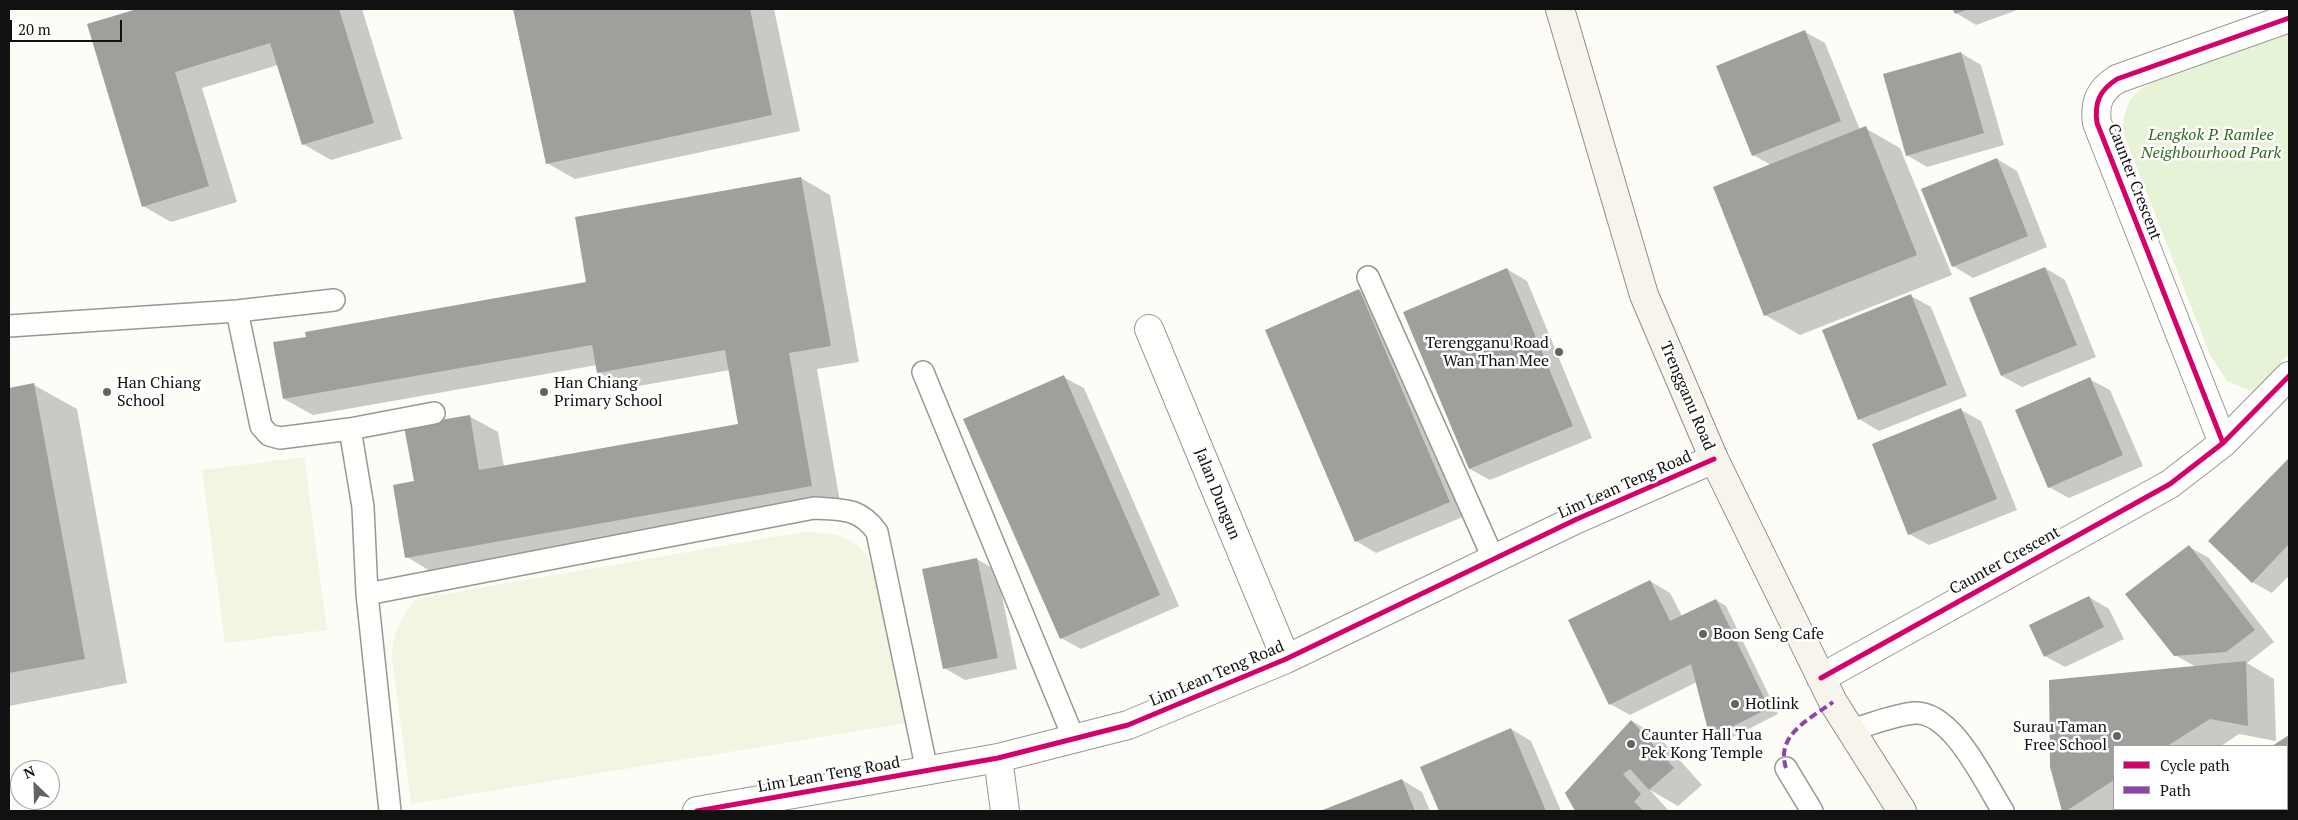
<!DOCTYPE html>
<style>
body{margin:0}
#map{position:relative;width:2298px;height:820px;overflow:hidden;background:#fdfcf7;font-family:"PT Serif",serif}
canvas{display:block}
.frame{position:absolute;inset:0;border:10px solid #111;pointer-events:none}
.legend{position:absolute;left:2113px;top:745px;width:175px;height:65px;box-sizing:border-box;background:#fff;border:1px solid #a0a0a0;margin:0;padding:6px 9px;list-style:none;font-size:15px;color:#111}
.legend li{display:flex;align-items:center;gap:10px;height:25px}
.legend b{width:25px;border:1px solid #a0a0a0}
.north{position:absolute;left:10px;top:760px;width:50px;height:50px;box-sizing:border-box;background:#fff;border:1px solid #a0a0a0;border-radius:50%;rotate:336deg;font-size:14px;font-weight:700;line-height:20px;text-align:center;color:#111}
.north::after{content:'';display:block;margin:auto;width:18px;height:22px;background:#646362;clip-path:polygon(50% 0,100% 100%,50% 72%,0 100%)}
.scale{position:absolute;left:10px;top:20px;width:112px;height:22px;box-sizing:border-box;border:2px solid #111;border-top:0;padding-left:6px;font-size:15px;line-height:18px;white-space:nowrap;color:#111;-webkit-text-stroke:4px #fff;paint-order:stroke}
</style>
<div id="map">
<canvas width="2298" height="820"></canvas>
<div class="frame"></div>
<ul class="legend">
<li><b style="height:6px;background:#d6006c"></b>Cycle path</li>
<li><b style="height:6px;background:#8e44ad"></b>Path</li>
</ul>
<div class="north">N</div>
<div class="scale">20 m</div>
</div>
<script>
const context = document.querySelector('canvas').getContext('2d');
context.lineJoin = 'round';
function fillPath(path, color) {
  context.fillStyle = color;
  context.fill(path, 'evenodd');
}
function stroke(path, color, width, dash) {
  context.strokeStyle = color;
  context.lineWidth = width;
  context.lineCap = dash ? 'butt' : 'round';
  context.setLineDash(dash || []);
  context.stroke(path);
}
function label(font, color, halo, rows, align = 'center') {
  context.font = font + ' "PT Serif",serif';
  context.lineWidth = 5;
  context.setLineDash([]);
  context.textBaseline = 'middle';
  context.strokeStyle = halo;
  context.fillStyle = color;
  for (const [text, x, y, turn = 0] of rows) {
    context.save();
    context.translate(x, y);
    context.rotate((+turn || 0) * Math.PI / 180);
    context.textAlign = isNaN(turn) ? turn : align;
    if (halo) context.strokeText(text, 0, 0);
    context.fillText(text, 0, 0);
    context.restore();
  }
}
fillPath(new Path2D(`
 M 2289,34 L 2289,354 L 2253,392 L 2227,381 L 2210,355 L 2123,132 C 2124,106 2128,98 2149,83 Z`), '#e7f3d7');
fillPath(new Path2D(`
 M 304,457 L 327,630 L 225,643 L 202,470 Z
 M 803,532 C 836,534 854,533 872,564 L 906,723 L 411,804 L 392,657 C 392,634 401,617 416,599 Z`), '#f0f6e1');
fillPath(new Path2D(`
 M 141,9 L 362,9 L 402,139 L 331,160 L 303,144 L 278,65 L 202,88 L 237,202 L 171,222 L 143,206 L 89,25 Z
 M 514,9 L 774,9 L 800,131 L 575,179 L 547,163 Z
 M 1955,9 L 2020,9 L 1976,25 L 1956,13 Z
 M 1805,32 L 1825,43 L 1860,130 L 1865,128 L 1900,148 L 1952,275 L 1800,335 L 1765,315 L 1771,165 L 1753,155 Z
 M 1961,53 L 1981,65 L 2004,145 L 1927,167 L 1907,155 Z
 M 1997,159 L 2017,171 L 2047,247 L 1973,278 L 1953,266 Z
 M 801,178 L 830,195 L 859,362 L 817,369 L 840,502 L 435,574 L 407,557 L 415,482 L 469,416 L 498,432 L 504,467 L 739,425 L 730,370 L 627,388 L 598,372 L 597,365 L 313,415 L 284,399 L 588,283 Z
 M 2045,268 L 2065,280 L 2096,357 L 2022,387 L 2002,376 Z
 M 1507,269 L 1527,281 L 1592,438 L 1490,480 L 1470,469 Z
 M 1359,290 L 1379,302 L 1470,514 L 1376,553 L 1356,541 L 1266,330 Z
 M 1911,296 L 1931,307 L 1967,396 L 1879,431 L 1859,419 Z
 M 1063,377 L 1084,388 L 1179,606 L 1081,649 L 1061,638 Z
 M 2089,379 L 2110,390 L 2143,466 L 2069,498 L 2049,487 Z
 M 34,385 L 77,409 L 127,683 L 9,706 L 9,389 Z
 M 1961,410 L 1981,421 L 2017,510 L 1929,545 L 1909,534 Z
 M 2289,460 L 2289,576 L 2272,593 L 2252,582 L 2210,541 Z
 M 2189,547 L 2209,558 L 2274,642 L 2247,663 L 2274,679 L 2276,741 L 2239,734 L 2221,746 L 2114,746 L 2114,809 L 2287,809 L 2287,746 L 2274,746 L 2289,737 L 2289,811 L 2064,811 L 2051,766 L 2196,667 L 2175,655 Z
 M 977,559 L 997,571 L 1017,669 L 965,680 L 944,668 Z
 M 1650,581 L 1670,593 L 1682,616 L 1716,600 L 1726,606 L 1778,714 L 1721,743 L 1712,737 L 1697,682 L 1630,715 L 1610,704 Z
 M 2089,597 L 2109,609 L 2124,639 L 2065,667 L 2045,656 Z
 M 1632,721 L 1660,738 L 1702,785 L 1678,806 L 1650,790 L 1669,811 L 1577,811 L 1567,793 Z
 M 1511,729 L 1531,741 L 1561,811 L 1441,811 L 1422,767 Z
 M 1402,780 L 1422,792 L 1430,811 L 1323,811 Z`), '#0003');
fillPath(new Path2D(`
 M 137,9 L 339,9 L 374,123 L 302,145 L 270,43 L 175,72 L 209,186 L 142,207 L 87,24 Z
 M 513,9 L 750,9 L 772,115 L 546,164 Z
 M 1953,9 L 1969,9 L 1955,14 Z
 M 1805,30 L 1841,121 L 1752,156 L 1716,66 Z
 M 1961,52 L 1984,133 L 1906,156 L 1883,74 Z
 M 1866,126 L 1917,255 L 1764,316 L 1713,187 Z
 M 1997,158 L 2028,236 L 1952,267 L 1921,189 Z
 M 801,177 L 831,346 L 789,353 L 812,486 L 405,558 L 393,485 L 414,481 L 404,426 L 470,415 L 479,470 L 738,424 L 725,350 L 597,373 L 592,345 L 283,399 L 273,342 L 306,337 L 305,332 L 586,282 L 575,217 Z
 M 2045,267 L 2077,345 L 2001,376 L 1969,298 Z
 M 1507,268 L 1573,426 L 1469,469 L 1403,312 Z
 M 1359,289 L 1450,502 L 1355,542 L 1265,330 Z
 M 1911,294 L 1947,385 L 1858,420 L 1822,330 Z
 M 1064,375 L 1160,595 L 1060,639 L 963,419 Z
 M 2090,377 L 2123,455 L 2048,488 L 2015,410 Z
 M 34,383 L 85,659 L 9,673 L 9,388 Z
 M 1961,408 L 1997,499 L 1908,535 L 1872,444 Z
 M 2289,458 L 2289,544 L 2252,583 L 2208,541 Z
 M 2189,545 L 2255,630 L 2226,652 L 2174,656 L 2125,594 Z
 M 977,558 L 998,658 L 943,669 L 922,569 Z
 M 1650,580 L 1670,621 L 1716,599 L 1769,708 L 1710,738 L 1691,664 L 1609,705 L 1568,620 Z
 M 2089,596 L 2104,627 L 2044,657 L 2029,625 Z
 M 2246,661 L 2248,726 L 2210,719 L 2167,746 L 2114,746 L 2114,780 L 2066,811 L 2062,811 L 2050,767 L 2049,680 Z
 M 1631,720 L 1674,768 L 1649,790 L 1630,769 L 1623,774 L 1641,794 L 1634,802 L 1644,811 L 1575,811 L 1565,793 Z
 M 1511,728 L 1546,811 L 1439,811 L 1420,767 Z
 M 2289,735 L 2289,795 L 2287,796 L 2287,746 L 2272,746 Z
 M 1402,779 L 1415,811 L 1320,811 Z
 M 2116,809 L 2207,809 L 2203,811 L 2112,811 Z
 M 2239,809 L 2267,809 L 2263,811 L 2241,811 Z`), '#a19f9c');
const lane = new Path2D(`
 M 1368,277 L 1494,560
 M 237,311 L 261,426 L 269,435 L 280,438 L 350,429 L 434,413
 M 9,326 L 237,311 L 334,300
 M 923,372 L 1074,739
 M 350,429 L 363,507 L 367,594 L 390,811
 M 367,594 L 814,508 C 842,510 859,507 877,532 L 927,771
 M 1850,730 C 1870,725 1893,715 1914,713 C 1952,710 1985,783 2003,811
 M 1786,768 L 1812,811`);
const street = new Path2D(`
 M 1149,329 L 1286,659
 M 2223,443 L 2097,123 C 2094,102 2100,90 2117,79 L 2289,18
 M 1821,678 L 2170,484 L 2223,443 L 2289,376
 M 998,758 L 1005,811
 M 697,811 L 998,758 L 1128,725 L 1286,659 L 1577,519 L 1714,459`);
const secondary = new Path2D(`
 M 1560,9 L 1644,295 L 1714,459 L 1833,702 L 1902,811`);
stroke(lane, '#979795', 24);
stroke(street, '#979795', 30);
stroke(secondary, '#8e8d8b', 30);
stroke(lane, '#fffffe', 21);
stroke(street, '#fffffe', 28);
stroke(secondary, '#f6f4eb', 28);
stroke(new Path2D(`
 M 1786,768 C 1775,735 1810,719 1833,702`), '#8e44ad', 4, [8, 4]);
stroke(new Path2D(`
 M 2223,443 L 2097,123 C 2094,102 2100,90 2117,79 L 2289,18
 M 1821,678 L 2170,484 L 2223,443 L 2289,376
 M 697,811 L 998,758 L 1128,725 L 1286,659 L 1577,519 L 1714,459`), '#d6006c', 5);
for (const [x, y, r, color] of [
 [1559,352,5,"#646362"],
 [107,392,5,"#646362"],
 [544,392,5,"#646362"],
 [1703,634,5,"#646362"],
 [1735,704,5,"#646362"],
 [2117,736,5,"#646362"],
 [1631,744,5,"#646362"]
]) {
  const dot = new Path2D();
  dot.arc(x, y, r, 0, 2 * Math.PI);
  context.fillStyle = color;
  context.fill(dot);
  stroke(dot, '#fff', 2);
}
label('italic 16px', '#2f6b1f', '#fff', [
 ["Lengkok P. Ramlee",2211,135],
 ["Neighbourhood Park",2211,153]
]);
label('16px', '#111', '#fff', [
 ["Caunter Crescent",2134,182,69],
 ["Trengganu Road",1687,396,67],
 ["Lim Lean Teng Road",1625,485,-24],
 ["Jalan Dungun",1217,494,68],
 ["Caunter Crescent",2005,561,-29],
 ["Lim Lean Teng Road",1217,674,-23],
 ["Lim Lean Teng Road",829,775,-10]
]);
label('16px', '#111', '#fff', [
 ["Terengganu Road",1549,343,"right"],
 ["Wan Than Mee",1549,361,"right"],
 ["Han Chiang",117,383],
 ["School",117,401],
 ["Han Chiang",554,383],
 ["Primary School",554,401],
 ["Boon Seng Cafe",1713,634],
 ["Hotlink",1745,704],
 ["Surau Taman",2107,727,"right"],
 ["Free School",2107,745,"right"],
 ["Caunter Hall Tua",1641,735],
 ["Pek Kong Temple",1641,753]
], 'left');
</script>
